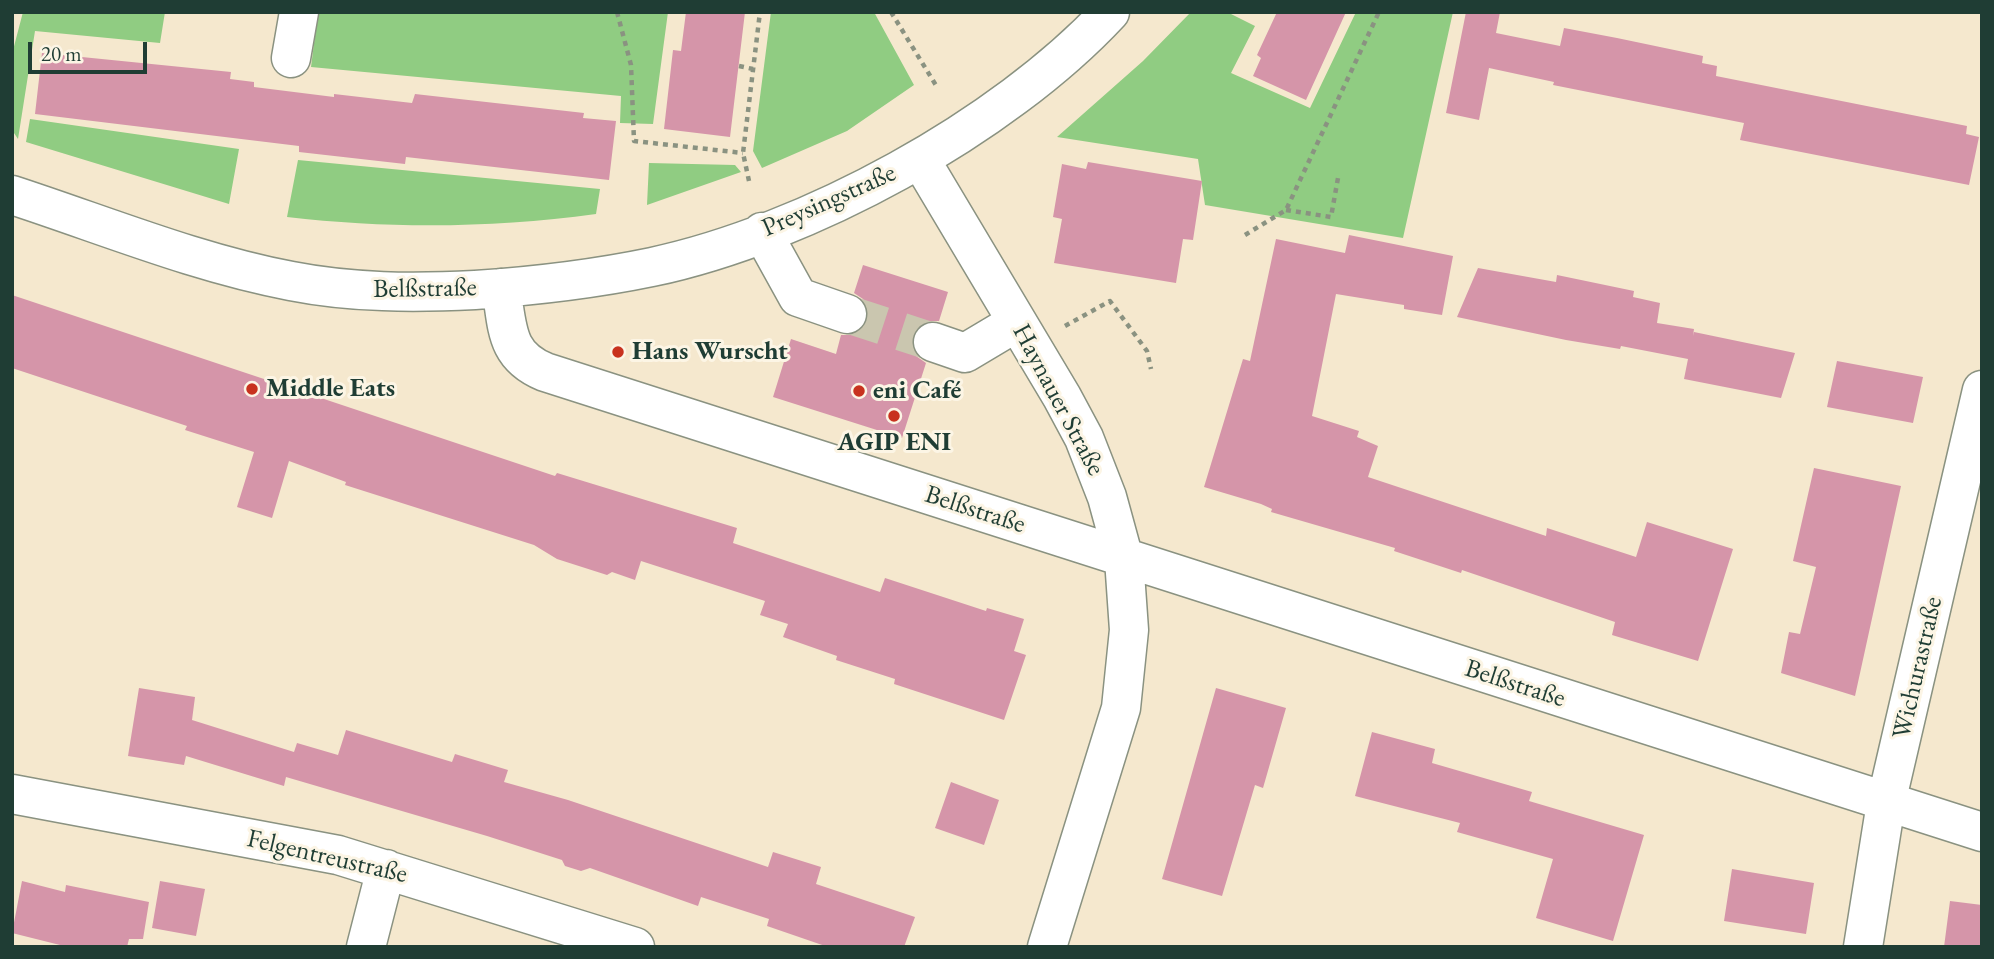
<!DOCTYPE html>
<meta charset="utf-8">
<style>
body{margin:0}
#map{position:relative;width:1994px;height:959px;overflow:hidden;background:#f5e8ce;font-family:"EB Garamond",serif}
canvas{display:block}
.frame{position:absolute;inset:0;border:14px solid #1f3d34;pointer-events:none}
.scale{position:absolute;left:28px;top:42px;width:119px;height:32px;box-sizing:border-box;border:4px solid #1f3d34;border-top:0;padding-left:9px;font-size:21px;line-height:24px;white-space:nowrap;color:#1f3d34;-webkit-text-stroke:5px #fcf5e5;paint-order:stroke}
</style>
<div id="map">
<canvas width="1994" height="959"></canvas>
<div class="frame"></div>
<div class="scale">20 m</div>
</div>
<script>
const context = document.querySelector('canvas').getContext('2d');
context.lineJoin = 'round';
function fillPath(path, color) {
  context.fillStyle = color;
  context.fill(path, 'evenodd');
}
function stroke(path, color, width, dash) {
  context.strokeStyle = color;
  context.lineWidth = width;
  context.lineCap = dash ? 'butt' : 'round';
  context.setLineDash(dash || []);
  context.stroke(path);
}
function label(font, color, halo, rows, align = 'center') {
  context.font = font + ' "EB Garamond",serif';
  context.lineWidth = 6;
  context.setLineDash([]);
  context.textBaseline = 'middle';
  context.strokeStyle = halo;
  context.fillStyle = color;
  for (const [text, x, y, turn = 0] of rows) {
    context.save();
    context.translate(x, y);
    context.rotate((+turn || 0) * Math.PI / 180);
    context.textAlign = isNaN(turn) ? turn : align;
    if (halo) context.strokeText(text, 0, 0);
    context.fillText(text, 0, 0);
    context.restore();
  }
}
fillPath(new Path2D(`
 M 23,12 L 165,12 L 160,43 L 35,31 L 18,139 L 12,130 L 12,54 Z
 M 318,12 L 668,12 L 653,124 L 620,123 L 621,96 L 311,67 Z
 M 771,12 L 874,12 L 914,85 L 847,131 L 762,168 L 753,151 Z
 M 1191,12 L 1227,12 L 1255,26 L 1231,73 L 1310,108 L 1356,12 L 1453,12 L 1403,238 L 1205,205 L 1198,159 L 1057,137 L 1143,61 Z
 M 30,119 L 239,149 L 229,204 L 26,142 Z
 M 298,160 L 600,189 L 596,214 C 492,228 392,229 287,217 Z
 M 649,163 L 735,165 L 741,172 L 647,205 Z`), '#90cc82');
fillPath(new Path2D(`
 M 686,12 L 745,12 L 730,137 L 664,129 L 673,50 L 681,51 Z
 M 1277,12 L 1346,12 L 1306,100 L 1253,76 L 1261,58 L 1257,55 Z
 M 1466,12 L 1500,12 L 1496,33 L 1560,46 L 1564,28 L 1617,38 L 1703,56 L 1702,63 L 1717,66 L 1716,76 L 1967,126 L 1966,134 L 1979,137 L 1969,185 L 1740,140 L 1744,123 L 1553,85 L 1554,82 L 1489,68 L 1479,120 L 1446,113 Z
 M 42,53 L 231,72 L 230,79 L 254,82 L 254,87 L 334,97 L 334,94 L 412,103 L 415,94 L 584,113 L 583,118 L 616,121 L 609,180 L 406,157 L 405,164 L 299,152 L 299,146 L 35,114 Z
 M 1088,162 L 1202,181 L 1193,240 L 1183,239 L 1176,283 L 1054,263 L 1062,219 L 1053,217 L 1062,164 L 1086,169 Z
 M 1349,235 L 1453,256 L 1442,315 L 1404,309 L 1404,305 L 1336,294 L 1312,416 L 1359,431 L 1357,437 L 1378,446 L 1368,477 L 1546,536 L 1547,528 L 1636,557 L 1647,522 L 1733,549 L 1698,661 L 1612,635 L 1615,622 L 1462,570 L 1461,573 L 1394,551 L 1395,548 L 1271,512 L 1272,509 L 1261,504 L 1204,487 L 1243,359 L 1250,361 L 1276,239 L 1345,253 Z
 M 863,265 L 948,292 L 939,321 L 928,321 L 919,325 L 912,336 L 911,346 L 916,356 L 926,363 L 902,438 L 773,397 L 791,339 L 836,354 L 841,335 L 852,335 L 862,330 L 868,320 L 868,309 L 863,299 L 854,293 Z
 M 1478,268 L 1556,282 L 1557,275 L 1634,291 L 1633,297 L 1660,303 L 1657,323 L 1694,329 L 1693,336 L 1694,332 L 1795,353 L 1781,398 L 1684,379 L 1688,359 L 1621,346 L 1620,349 L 1566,340 L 1457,317 Z
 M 12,295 L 555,476 L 557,473 L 737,528 L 733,543 L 880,592 L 885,578 L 986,611 L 987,608 L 1024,619 L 1014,651 L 1026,655 L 1004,720 L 894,684 L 895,679 L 836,660 L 837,656 L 783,637 L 788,624 L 760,615 L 765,601 L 641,561 L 635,580 L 612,572 L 607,575 L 557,559 L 534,545 L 345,485 L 346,482 L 289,461 L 272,518 L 237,507 L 254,452 L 185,430 L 187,426 L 12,368 Z
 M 1837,361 L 1923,377 L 1913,423 L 1827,407 Z
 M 1814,468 L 1901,486 L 1855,696 L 1781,673 L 1789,632 L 1800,634 L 1816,567 L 1793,561 Z
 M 139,688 L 195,697 L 192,720 L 294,752 L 297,743 L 338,755 L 346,730 L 452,762 L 455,754 L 508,770 L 504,782 L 568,800 L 768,867 L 773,852 L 821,867 L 816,884 L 915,917 L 904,947 L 828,947 L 767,926 L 769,919 L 701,897 L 698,906 L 590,868 L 581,871 L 565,866 L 562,860 L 487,836 L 286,777 L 284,786 L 186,756 L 184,765 L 128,756 Z
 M 1216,688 L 1286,708 L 1263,788 L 1255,785 L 1222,896 L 1162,879 Z
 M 1372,732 L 1435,749 L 1432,763 L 1532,792 L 1529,801 L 1644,835 L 1613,941 L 1536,918 L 1553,859 L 1457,832 L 1460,823 L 1355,796 Z
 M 951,782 L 999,800 L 984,845 L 935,828 Z
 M 1732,869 L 1814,883 L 1806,934 L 1724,921 Z
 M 22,881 L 65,892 L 66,885 L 149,902 L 143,939 L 129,939 L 127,947 L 68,947 L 12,933 Z
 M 160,881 L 205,889 L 196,936 L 152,928 Z
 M 1950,901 L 1982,905 L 1982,947 L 1944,947 Z`), '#d595a9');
stroke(new Path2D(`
 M 847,314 L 933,342`), '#cac6af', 38, [38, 19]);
const minor = new Path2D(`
 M 291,58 L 299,12
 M 920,159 L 1062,397 L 1084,438 L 1107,497 L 1124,559 L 1129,630 L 1121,708 L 1047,947
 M 12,195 C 104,225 196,263 291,281 C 352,293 414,293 475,290 C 534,286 594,279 652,267 C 807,234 1002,128 1110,12
 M 762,232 L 798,297 L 847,314
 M 501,288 C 508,326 504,355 545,372 L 1982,832
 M 933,342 L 965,353 L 1017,322
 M 12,794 L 338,855 L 635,947
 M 366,947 L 386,869
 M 1863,947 L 1886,803 L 1982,390`);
stroke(minor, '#8a9281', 41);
stroke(new Path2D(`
 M 617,12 L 631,65 L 634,141 L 743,153
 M 891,12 L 937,87
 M 739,66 L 753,69
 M 749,181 L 743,153 L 760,12
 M 1286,210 L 1331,217 L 1338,178
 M 1245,235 L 1286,210 L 1379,12
 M 1065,326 L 1110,301 L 1147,351 L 1151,369`), '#8a9281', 4.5, [5, 5]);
stroke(minor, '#fff', 38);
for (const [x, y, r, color] of [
 [618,352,7,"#c8321e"],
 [252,389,7,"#c8321e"],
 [859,391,7,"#c8321e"],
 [894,416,7,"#c8321e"]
]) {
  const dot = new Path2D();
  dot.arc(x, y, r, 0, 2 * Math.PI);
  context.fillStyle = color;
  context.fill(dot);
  stroke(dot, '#fcf5e5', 2.5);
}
label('26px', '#1f3d34', '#fcf5e5', [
 ["Preysingstraße",829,201,-24],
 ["Belßstraße",425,289,-1],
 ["Haynauer Straße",1058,400,62],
 ["Belßstraße",975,510,18],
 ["Wichurastraße",1918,668,-77],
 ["Belßstraße",1515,684,18],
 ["Felgentreustraße",327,857,13]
]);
label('bold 26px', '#1f3d34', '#fcf5e5', [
 ["Hans Wurscht",632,352],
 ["Middle Eats",266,389],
 ["eni Café",873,391],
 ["AGIP ENI",894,443,"center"]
], 'left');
</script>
